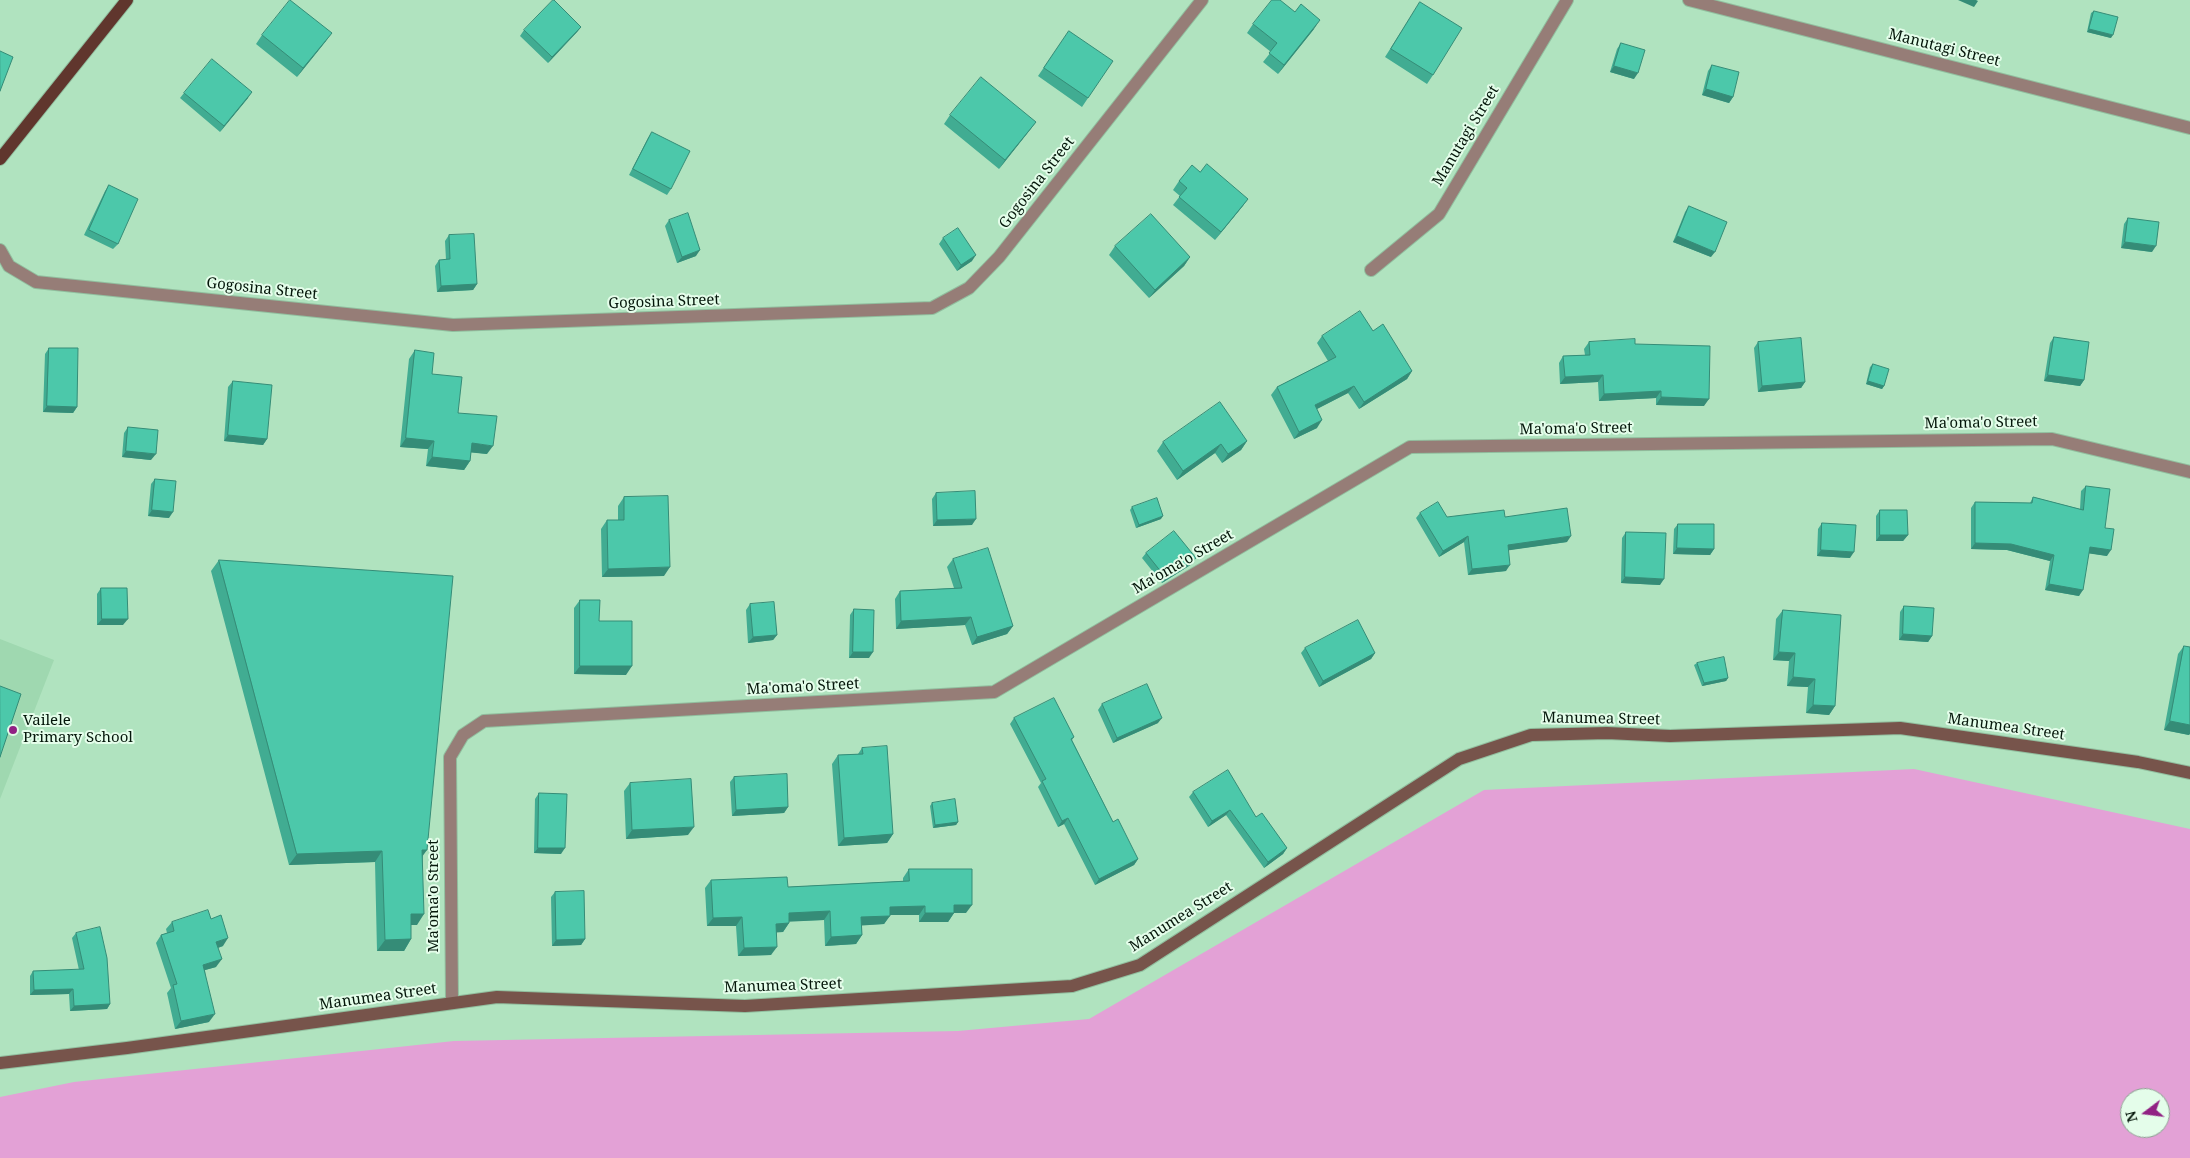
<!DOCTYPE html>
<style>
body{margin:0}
#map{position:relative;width:2190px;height:1158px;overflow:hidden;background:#b0e3bf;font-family:"Noto Serif",serif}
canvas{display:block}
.north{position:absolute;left:2120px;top:1088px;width:50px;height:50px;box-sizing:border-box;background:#e4fdea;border:1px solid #8aa190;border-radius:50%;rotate:255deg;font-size:14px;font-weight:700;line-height:20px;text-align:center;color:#04160a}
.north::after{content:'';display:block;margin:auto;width:18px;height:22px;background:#912284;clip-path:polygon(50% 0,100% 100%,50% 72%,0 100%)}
</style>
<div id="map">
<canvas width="2190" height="1158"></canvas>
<div class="north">N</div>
</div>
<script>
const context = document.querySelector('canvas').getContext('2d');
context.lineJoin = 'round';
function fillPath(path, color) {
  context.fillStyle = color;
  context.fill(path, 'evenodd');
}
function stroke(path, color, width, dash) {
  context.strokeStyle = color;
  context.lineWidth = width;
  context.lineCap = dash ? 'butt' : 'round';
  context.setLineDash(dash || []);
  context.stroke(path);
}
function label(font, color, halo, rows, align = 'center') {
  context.font = font + ' "Noto Serif",serif';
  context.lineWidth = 4;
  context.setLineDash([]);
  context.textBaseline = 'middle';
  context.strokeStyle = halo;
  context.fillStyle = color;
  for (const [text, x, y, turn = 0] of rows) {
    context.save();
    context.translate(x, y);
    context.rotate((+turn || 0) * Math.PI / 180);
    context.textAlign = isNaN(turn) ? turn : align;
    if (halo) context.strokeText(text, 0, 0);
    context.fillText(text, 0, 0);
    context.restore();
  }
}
fillPath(new Path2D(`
 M 0,639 L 54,660 L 0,799 Z`), '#9fd8b0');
fillPath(new Path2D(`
 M 1914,769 L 2190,829 L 2190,1158 L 0,1158 L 0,1097 L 74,1082 L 454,1041 L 958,1031 L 1089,1019 L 1484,790 ZM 2130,1098 L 2160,1098 L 2160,1128 L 2130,1128 Z`), '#e3a1d6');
const street = new Path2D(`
 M 1689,0 L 2190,128
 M 0,250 L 9,266 L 36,282 L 453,325 L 932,308 L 969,288 L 999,257 L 1202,0
 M 1371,270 L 1439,214 L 1567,0
 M 452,1003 L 450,757 L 463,735 L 484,721 L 994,692 L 1410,447 L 2052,439 L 2190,472`);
const secondary = new Path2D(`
 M 0,1063 L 127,1048 L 497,997 L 745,1006 L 1072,986 L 1140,965 L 1459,759 L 1531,735 L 1607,733 L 1670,736 L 1900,728 L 2138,762 L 2190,773`);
const primary = new Path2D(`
 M 0,159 L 127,0`);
stroke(street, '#91be9e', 14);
stroke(secondary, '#91be9e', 14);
stroke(primary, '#91be9e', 14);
stroke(street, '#967d77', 12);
stroke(secondary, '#77544b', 12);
stroke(primary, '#60362d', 12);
fillPath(new Path2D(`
 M 1420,2 L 1433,75 L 1427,84 L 1385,57 Z
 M 2094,11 L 2111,38 L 2087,32 L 2091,13 Z
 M 1253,24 L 1314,29 L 1278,74 L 1263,62 L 1271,52 L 1247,33 Z
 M 581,27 L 577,32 L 548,63 L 520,36 L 524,30 Z
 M 1069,31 L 1088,98 L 1082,107 L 1038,76 Z
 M 262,35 L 326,41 L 297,77 L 256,44 Z
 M 1621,43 L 1634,79 L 1610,72 L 1617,49 Z
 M 1712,65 L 1733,97 L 1729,103 L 1702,95 L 1708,71 Z
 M 184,93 L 248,98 L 220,132 L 180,98 Z
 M 950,115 L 1036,122 L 999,169 L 944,124 Z
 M 652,132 L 671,189 L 667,195 L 629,175 L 648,138 Z
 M 1200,172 L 1248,199 L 1242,207 L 1215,240 L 1173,205 L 1180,196 L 1173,190 L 1179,181 Z
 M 109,185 L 118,244 L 113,249 L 84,235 L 105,191 Z
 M 1689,206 L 1711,257 L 1673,242 L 1685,212 Z
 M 2128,218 L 2152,252 L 2121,248 L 2124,224 Z
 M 669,220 L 696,256 L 677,263 L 665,226 Z
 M 449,235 L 477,284 L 473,290 L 437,292 L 435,266 L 439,260 L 446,260 L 445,241 Z
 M 943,238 L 972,261 L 957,271 L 939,244 Z
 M 1115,246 L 1190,257 L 1184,266 L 1149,298 L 1109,255 Z
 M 1373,331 L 1412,371 L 1407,379 L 1359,409 L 1348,393 L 1317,409 L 1317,428 L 1294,439 L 1271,395 L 1277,387 L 1328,361 L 1317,343 L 1322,336 Z
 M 2054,337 L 2084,380 L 2080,386 L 2044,381 L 2050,343 Z
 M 1589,342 L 1635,344 L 1704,406 L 1656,405 L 1656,398 L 1599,401 L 1598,382 L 1560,384 L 1559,363 L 1563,356 L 1585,355 L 1584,349 Z
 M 1758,342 L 1805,382 L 1801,388 L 1758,392 L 1754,348 Z
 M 49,348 L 77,407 L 73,413 L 43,412 L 45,354 Z
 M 415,350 L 487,454 L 471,452 L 470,461 L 464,470 L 426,466 L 428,449 L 400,447 L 409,359 Z
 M 1873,364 L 1884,386 L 1882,389 L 1866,384 L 1870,367 Z
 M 233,381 L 267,439 L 263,445 L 224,441 L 228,387 Z
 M 128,427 L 151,460 L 122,457 L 124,433 Z
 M 1247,441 L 1241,450 L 1222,463 L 1215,453 L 1177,480 L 1157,451 L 1163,442 Z
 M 155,479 L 169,518 L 148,516 L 151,484 Z
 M 2086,486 L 2105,528 L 2107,556 L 2089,553 L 2079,596 L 2045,590 L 2050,561 L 2007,550 L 1971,549 L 1971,508 L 1975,502 L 2030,503 L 2033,497 L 2080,509 L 2081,491 Z
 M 936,493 L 972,525 L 933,526 L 932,499 Z
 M 624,497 L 664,576 L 602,577 L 601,529 L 607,520 L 618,520 L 618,506 Z
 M 1132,507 L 1161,519 L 1136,528 L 1130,510 Z
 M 1880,510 L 1908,535 L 1903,541 L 1876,541 L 1876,516 Z
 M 1420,513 L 1447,517 L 1505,517 L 1567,542 L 1508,550 L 1506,571 L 1468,575 L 1464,542 L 1439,557 L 1416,518 Z
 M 1822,523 L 1850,558 L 1817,556 L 1818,529 Z
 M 1678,524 L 1714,549 L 1710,555 L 1673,554 L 1674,529 Z
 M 1626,532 L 1660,585 L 1621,583 L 1622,538 Z
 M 1146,553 L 1192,564 L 1162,583 L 1142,558 Z
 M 953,559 L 1013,626 L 1007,634 L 972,645 L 965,625 L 896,629 L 895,599 L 900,591 L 954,588 L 947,567 Z
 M 219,560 L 423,856 L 417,925 L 411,925 L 411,939 L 404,951 L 377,951 L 375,862 L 289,865 L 211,571 Z
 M 101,588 L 123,625 L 97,625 L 97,594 Z
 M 580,600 L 599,621 L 626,675 L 574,674 L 574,608 Z
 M 750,604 L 777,635 L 773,640 L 748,643 L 746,610 Z
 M 1904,606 L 1932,636 L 1928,642 L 1899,640 L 1900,612 Z
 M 854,609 L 869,658 L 849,658 L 850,615 Z
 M 1783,610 L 1835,706 L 1829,715 L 1806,713 L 1808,687 L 1787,686 L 1789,661 L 1773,660 L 1776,619 Z
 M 2184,646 L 2189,735 L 2164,730 L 2178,654 Z
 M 1305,648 L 1375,653 L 1371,659 L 1319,687 L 1301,653 Z
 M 1697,663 L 1728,678 L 1726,681 L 1702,686 L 1694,665 Z
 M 1102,704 L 1158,723 L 1113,743 L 1098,710 Z
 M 1014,718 L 1074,737 L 1072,740 L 1113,822 L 1138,859 L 1134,865 L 1095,885 L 1064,824 L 1058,827 L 1038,787 L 1041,783 L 1010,724 Z
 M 862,748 L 893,834 L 887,843 L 838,846 L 832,764 L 838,755 L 858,754 Z
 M 734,777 L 788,807 L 784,813 L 732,816 L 730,782 Z
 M 630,783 L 688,835 L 626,839 L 624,791 Z
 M 1193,792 L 1256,817 L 1287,848 L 1283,854 L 1264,868 L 1226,815 L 1208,827 L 1189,797 Z
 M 539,793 L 561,854 L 534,853 L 535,799 Z
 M 932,803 L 958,822 L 956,825 L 933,828 L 930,806 Z
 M 909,869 L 966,913 L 954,913 L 948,922 L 919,922 L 919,915 L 890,915 L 884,924 L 862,925 L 862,935 L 856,944 L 825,946 L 824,920 L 789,921 L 789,923 L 783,932 L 777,932 L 771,955 L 738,956 L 736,926 L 707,926 L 705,888 L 711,880 L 788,887 L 903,881 L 903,878 Z
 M 555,892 L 585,939 L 581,945 L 552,946 L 551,897 Z
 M 211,919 L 223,946 L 218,948 L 216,967 L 205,970 L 209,1022 L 175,1029 L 167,993 L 171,988 L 156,943 L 161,935 L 167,933 L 166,929 L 172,922 Z
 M 76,933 L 110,1004 L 107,1009 L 70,1011 L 69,994 L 30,995 L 30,976 L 33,971 L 79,970 L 72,938 Z`), '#41ac92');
fillPath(new Path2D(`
 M 1958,0 L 1976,0 L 1978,1 L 1974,7 Z
 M 1320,20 L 1314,29 L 1278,74 L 1284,65 Z
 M 581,27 L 577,32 L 548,63 L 552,57 Z
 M 2089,29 L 2113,35 L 2111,38 L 2087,32 Z
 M 332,33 L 326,41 L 297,77 L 303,68 Z
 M 1614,66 L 1638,73 L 1634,79 L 1610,72 Z
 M 1706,89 L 1733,97 L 1729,103 L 1702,95 Z
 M 252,92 L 248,98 L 220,132 L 224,126 Z
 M 1036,122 L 1030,130 L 999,169 L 1005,160 Z
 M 1248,199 L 1242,207 L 1215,240 L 1221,232 Z
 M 1677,236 L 1715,252 L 1711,257 L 1673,242 Z
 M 2125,242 L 2156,246 L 2152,252 L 2121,248 Z
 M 700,250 L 696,256 L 677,263 L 682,257 Z
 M 976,255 L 972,261 L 957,271 L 961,265 Z
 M 1190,257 L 1184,266 L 1149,298 L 1155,290 Z
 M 477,284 L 473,290 L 437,292 L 441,286 Z
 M 1412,371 L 1407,379 L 1359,409 L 1364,402 Z
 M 1603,375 L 1598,382 L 1560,384 L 1565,377 Z
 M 2048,375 L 2084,380 L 2080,386 L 2044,381 Z
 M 1868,381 L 1884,386 L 1882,389 L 1866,384 Z
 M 1805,382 L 1801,388 L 1758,392 L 1762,386 Z
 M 1354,386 L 1348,393 L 1309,413 L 1315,405 Z
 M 1661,391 L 1656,398 L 1599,401 L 1604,394 Z
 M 1661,397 L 1709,399 L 1704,406 L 1656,405 Z
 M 47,406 L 77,407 L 73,413 L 43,412 Z
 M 1322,420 L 1317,428 L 1294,439 L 1299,432 Z
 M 228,435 L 267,439 L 263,445 L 224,441 Z
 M 406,438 L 434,441 L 428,449 L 400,447 Z
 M 1247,441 L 1241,450 L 1222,463 L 1228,454 Z
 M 472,443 L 493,446 L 487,454 L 466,452 Z
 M 1221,444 L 1215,453 L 1177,480 L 1183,471 Z
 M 126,451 L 156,454 L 151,460 L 122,457 Z
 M 432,457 L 470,461 L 464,470 L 426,466 Z
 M 152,510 L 173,512 L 169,518 L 148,516 Z
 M 1163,516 L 1161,519 L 1136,528 L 1139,525 Z
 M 976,519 L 972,525 L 933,526 L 937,520 Z
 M 1880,535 L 1908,535 L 1903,541 L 1876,541 Z
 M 1468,536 L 1464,542 L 1439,557 L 1443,551 Z
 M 1571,536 L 1567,542 L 1504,551 L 1508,545 Z
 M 1975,543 L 2011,544 L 2054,555 L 2050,561 L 2007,550 L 1971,549 Z
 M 2090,547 L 2111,550 L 2107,556 L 2086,553 Z
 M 1677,548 L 1714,549 L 1710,555 L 1673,554 Z
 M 1821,550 L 1854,552 L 1850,558 L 1817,556 Z
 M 1196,558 L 1192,564 L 1162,583 L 1166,578 Z
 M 1510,565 L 1506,571 L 1468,575 L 1472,569 Z
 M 670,567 L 664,576 L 602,577 L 608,569 Z
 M 1625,577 L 1664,579 L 1660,585 L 1621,583 Z
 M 2049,584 L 2083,590 L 2079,596 L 2045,590 Z
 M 971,617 L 965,625 L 896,629 L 901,621 Z
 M 102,619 L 128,619 L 123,625 L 97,625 Z
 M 1013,626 L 1007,634 L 972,645 L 977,637 Z
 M 1903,634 L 1932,636 L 1928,642 L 1899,640 Z
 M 777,635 L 773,640 L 748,643 L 753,637 Z
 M 853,652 L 873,652 L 869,658 L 849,658 Z
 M 1779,652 L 1795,653 L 1789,661 L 1773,660 Z
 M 1375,653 L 1371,659 L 1319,687 L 1323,681 Z
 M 580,666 L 632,666 L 626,675 L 574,674 Z
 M 1793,677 L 1815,679 L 1808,687 L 1787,686 Z
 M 1728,678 L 1726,681 L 1702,686 L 1704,683 Z
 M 1813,705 L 1835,706 L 1829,715 L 1806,713 Z
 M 1162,718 L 1158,723 L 1113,743 L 1117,738 Z
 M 2170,721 L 2190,725 L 2190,734 L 2189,735 L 2164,730 Z
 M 788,807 L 784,813 L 732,816 L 736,810 Z
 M 1230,810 L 1226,815 L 1208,827 L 1212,821 Z
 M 1068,818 L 1064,824 L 1058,827 L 1062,821 Z
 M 958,822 L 956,825 L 933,828 L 935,825 Z
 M 694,827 L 688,835 L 626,839 L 632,830 Z
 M 893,834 L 887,843 L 838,846 L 844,838 Z
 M 538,848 L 565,848 L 561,854 L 534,853 Z
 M 1287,848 L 1283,854 L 1264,868 L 1268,862 Z
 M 422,850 L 427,850 L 419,861 Z
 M 382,851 L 375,862 L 289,865 L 297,854 Z
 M 1138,859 L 1134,865 L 1095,885 L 1099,879 Z
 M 954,905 L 972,905 L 966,913 L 954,913 L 948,922 L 919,922 L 925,913 Z
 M 925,906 L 919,915 L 884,915 L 890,907 Z
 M 830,911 L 824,920 L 783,922 L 789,913 Z
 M 411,914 L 424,914 L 417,925 L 403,925 Z
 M 890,916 L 884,924 L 855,926 L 861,917 Z
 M 742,917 L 736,926 L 707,926 L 713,918 Z
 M 789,923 L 783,932 L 770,933 L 776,924 Z
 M 862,935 L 856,944 L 825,946 L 831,937 Z
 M 228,938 L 223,946 L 211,950 L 216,942 Z
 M 411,939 L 404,951 L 377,951 L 385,940 Z
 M 585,939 L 581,945 L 552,946 L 556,940 Z
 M 777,947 L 771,955 L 738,956 L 744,948 Z
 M 222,959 L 216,967 L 198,972 L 203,965 Z
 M 73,989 L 69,994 L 30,995 L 34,990 Z
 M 110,1004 L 107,1009 L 70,1011 L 74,1006 Z
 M 215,1014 L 209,1022 L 175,1029 L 181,1021 Z`), '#358c77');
const building = new Path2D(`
 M 290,0 L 332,33 L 303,68 L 262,35 Z
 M 553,0 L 554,0 L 581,27 L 552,57 L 524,30 Z
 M 1272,0 L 1280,0 L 1295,12 L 1301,4 L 1320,20 L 1284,65 L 1269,53 L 1277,43 L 1253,24 Z
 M 1420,2 L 1462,28 L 1433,75 L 1391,49 Z
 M 2094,11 L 2118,17 L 2113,35 L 2089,29 Z
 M 1069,31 L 1113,61 L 1088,98 L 1044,68 Z
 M 1621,43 L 1645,50 L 1638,73 L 1614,66 Z
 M 0,51 L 13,57 L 0,91 Z
 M 212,59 L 252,92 L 224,126 L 184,93 Z
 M 1712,65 L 1739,72 L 1733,97 L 1706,89 Z
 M 981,77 L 1036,122 L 1005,160 L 950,115 Z
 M 652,132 L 690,151 L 671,189 L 633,169 Z
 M 1207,164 L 1248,199 L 1221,232 L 1179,197 L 1187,188 L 1179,181 L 1192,165 L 1200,172 Z
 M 109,185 L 138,199 L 118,244 L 89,230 Z
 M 1689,206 L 1727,222 L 1715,252 L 1677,236 Z
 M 688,213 L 700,250 L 682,257 L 669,220 Z
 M 1151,214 L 1190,257 L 1155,290 L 1115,246 Z
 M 2128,218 L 2159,222 L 2156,246 L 2125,242 Z
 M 958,228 L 976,255 L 961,265 L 943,238 Z
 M 474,234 L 477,284 L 441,286 L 439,260 L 450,259 L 449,235 Z
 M 1360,311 L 1373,331 L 1383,324 L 1412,371 L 1364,402 L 1354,386 L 1315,405 L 1322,420 L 1299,432 L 1277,387 L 1336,357 L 1322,336 Z
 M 2054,337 L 2089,342 L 2084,380 L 2048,375 Z
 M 1801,338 L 1805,382 L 1762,386 L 1758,342 Z
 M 1635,339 L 1635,344 L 1710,346 L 1709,399 L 1661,397 L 1661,391 L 1604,394 L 1603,375 L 1565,377 L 1563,356 L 1590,355 L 1589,342 Z
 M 49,348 L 78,348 L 77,407 L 47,406 Z
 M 415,350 L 434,353 L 432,374 L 462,377 L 458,413 L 497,416 L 493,446 L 472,443 L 470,461 L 432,457 L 434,441 L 406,438 Z
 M 1873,364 L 1889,369 L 1884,386 L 1868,381 Z
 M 233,381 L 272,385 L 267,439 L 228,435 Z
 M 1220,402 L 1247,441 L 1228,454 L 1221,444 L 1183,471 L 1163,442 Z
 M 128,427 L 158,430 L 156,454 L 126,451 Z
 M 155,479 L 176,481 L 173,512 L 152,510 Z
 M 2086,486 L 2110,489 L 2105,528 L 2114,529 L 2111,550 L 2090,547 L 2083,590 L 2049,584 L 2054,555 L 2011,544 L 1975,543 L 1975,502 L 2032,503 L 2033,497 L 2083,510 Z
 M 975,491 L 976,519 L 937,520 L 936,493 Z
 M 668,496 L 670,567 L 608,569 L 607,520 L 624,520 L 624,497 Z
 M 1157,498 L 1163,516 L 1139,525 L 1132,507 Z
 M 1438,502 L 1447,517 L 1504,510 L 1505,517 L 1567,508 L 1571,536 L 1508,545 L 1510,565 L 1472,569 L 1468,536 L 1443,551 L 1420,513 Z
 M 1880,510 L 1907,510 L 1908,535 L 1880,535 Z
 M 1822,523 L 1856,525 L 1854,552 L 1821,550 Z
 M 1678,524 L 1714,524 L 1714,549 L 1677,548 Z
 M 1174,531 L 1196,558 L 1166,578 L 1146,553 Z
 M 1626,532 L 1666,533 L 1664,579 L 1625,577 Z
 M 988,548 L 1013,626 L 977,637 L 971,617 L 901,621 L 900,591 L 962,588 L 953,559 Z
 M 219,560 L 453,576 L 427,850 L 422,850 L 424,914 L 411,914 L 411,939 L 385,940 L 382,851 L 297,854 Z
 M 101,588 L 127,588 L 128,619 L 102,619 Z
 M 580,600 L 600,600 L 599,621 L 632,621 L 632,666 L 580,666 Z
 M 774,602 L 777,635 L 753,637 L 750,604 Z
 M 1904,606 L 1934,608 L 1932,636 L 1903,634 Z
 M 854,609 L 874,610 L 873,652 L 853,652 Z
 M 1783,610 L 1841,615 L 1835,706 L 1813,705 L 1815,679 L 1793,677 L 1795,653 L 1779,652 Z
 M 1358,620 L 1375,653 L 1323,681 L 1305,648 Z
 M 2184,646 L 2190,647 L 2190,725 L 2170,721 Z
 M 1724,657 L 1728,678 L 1704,683 L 1697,663 Z
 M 1147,684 L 1162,718 L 1117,738 L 1102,704 Z
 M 0,686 L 21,694 L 0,757 Z
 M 1054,698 L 1074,737 L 1071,739 L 1113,822 L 1118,819 L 1138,859 L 1099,879 L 1068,818 L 1062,821 L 1042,781 L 1046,779 L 1014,718 Z
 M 887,746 L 893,834 L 844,838 L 838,755 L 863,754 L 862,748 Z
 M 1228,770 L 1256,817 L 1262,813 L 1287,848 L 1268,862 L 1230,810 L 1212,821 L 1193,792 Z
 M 787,774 L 788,807 L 736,810 L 734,777 Z
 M 691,779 L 694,827 L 632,830 L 630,783 Z
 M 539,793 L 567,794 L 565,848 L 538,848 Z
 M 955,799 L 958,822 L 935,825 L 932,803 Z
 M 909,869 L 972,869 L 972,905 L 954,905 L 954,913 L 925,913 L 925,906 L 890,907 L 890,916 L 861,917 L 862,935 L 831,937 L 830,911 L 789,913 L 789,923 L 776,924 L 777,947 L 744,948 L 742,917 L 713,918 L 711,880 L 787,877 L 788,887 L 909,881 Z
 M 584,891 L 585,939 L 556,940 L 555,892 Z
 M 208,910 L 211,919 L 221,915 L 228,938 L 216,942 L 222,959 L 203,965 L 215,1014 L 181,1021 L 173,985 L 177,984 L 161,935 L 174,931 L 172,922 Z
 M 100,927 L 107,958 L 110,1004 L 74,1006 L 73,989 L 34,990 L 33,971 L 84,969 L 76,933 Z`);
fillPath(building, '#4cc8aa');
stroke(building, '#358c77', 1);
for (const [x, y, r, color] of [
 [13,730,5,"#912284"]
]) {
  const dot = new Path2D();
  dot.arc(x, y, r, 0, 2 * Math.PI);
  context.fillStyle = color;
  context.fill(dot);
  stroke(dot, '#e4fdea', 2);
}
label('15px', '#04160a', '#e4fdea', [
 ["Manutagi Street",1944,48,14],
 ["Manutagi Street",1466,136,-59],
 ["Gogosina Street",1037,183,-52],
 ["Gogosina Street",262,289,6],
 ["Gogosina Street",664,302,-2],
 ["Ma'oma'o Street",1981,423,-1],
 ["Ma'oma'o Street",1576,429,-1],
 ["Ma'oma'o Street",1183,562,-30],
 ["Ma'oma'o Street",803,687,-3],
 ["Manumea Street",1601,719,1],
 ["Manumea Street",2006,727,8],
 ["Ma'oma'o Street",434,896,-90],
 ["Manumea Street",1181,917,-32],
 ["Manumea Street",783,986,-2],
 ["Manumea Street",378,997,-8]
]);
label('15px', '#04160a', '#e4fdea', [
 ["Vailele",23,721],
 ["Primary School",23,738]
], 'left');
</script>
